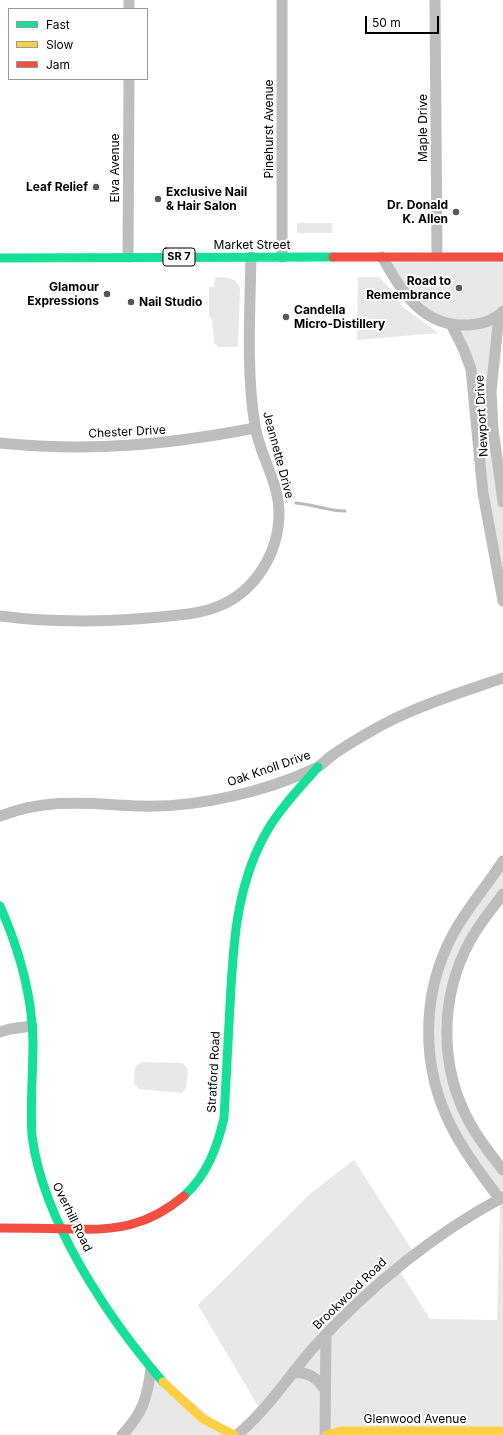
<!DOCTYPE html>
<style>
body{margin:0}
#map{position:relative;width:503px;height:1435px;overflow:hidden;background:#fff;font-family:Inter,sans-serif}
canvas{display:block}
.legend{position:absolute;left:8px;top:8px;width:140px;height:72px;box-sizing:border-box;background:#fff;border:1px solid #999;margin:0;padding:5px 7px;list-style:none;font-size:12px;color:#000}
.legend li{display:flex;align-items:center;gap:8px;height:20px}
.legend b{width:20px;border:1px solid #999}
.scale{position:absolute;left:365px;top:16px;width:74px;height:18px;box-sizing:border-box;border:2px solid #000;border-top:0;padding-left:5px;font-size:12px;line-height:14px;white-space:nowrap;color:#000;-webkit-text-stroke:3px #fff;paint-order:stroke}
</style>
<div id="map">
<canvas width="503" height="1435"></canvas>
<ul class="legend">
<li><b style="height:5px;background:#16e098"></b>Fast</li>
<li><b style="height:5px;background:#ffcf43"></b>Slow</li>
<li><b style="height:5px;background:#f24e42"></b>Jam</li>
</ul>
<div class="scale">50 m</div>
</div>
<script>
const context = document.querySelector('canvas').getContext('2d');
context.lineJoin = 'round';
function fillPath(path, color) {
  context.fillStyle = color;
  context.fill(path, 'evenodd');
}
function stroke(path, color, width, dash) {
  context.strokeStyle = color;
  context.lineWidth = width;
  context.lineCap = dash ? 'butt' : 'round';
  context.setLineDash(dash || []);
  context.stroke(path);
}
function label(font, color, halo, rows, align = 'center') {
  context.font = font + ' Inter,sans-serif';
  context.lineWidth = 4;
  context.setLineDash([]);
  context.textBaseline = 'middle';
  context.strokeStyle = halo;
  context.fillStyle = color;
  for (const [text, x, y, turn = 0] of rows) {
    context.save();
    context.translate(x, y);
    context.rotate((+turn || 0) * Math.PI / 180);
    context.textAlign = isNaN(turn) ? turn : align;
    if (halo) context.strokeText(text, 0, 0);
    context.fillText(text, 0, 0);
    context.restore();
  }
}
fillPath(new Path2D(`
 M 297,223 L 332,223 L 332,233 L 297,233 Z
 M 382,257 L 503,257 L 503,310 L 493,358 L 503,502 L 503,601 L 472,382 L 451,324 L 424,313 Z
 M 215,277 C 226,278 235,276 240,288 L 238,347 L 218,347 L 214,343 L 212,319 L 209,316 L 209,287 L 214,287 Z
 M 358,277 L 379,277 L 386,284 L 403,307 L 438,333 L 357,340 Z
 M 503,861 L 503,892 L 479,925 L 448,1008 L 454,1085 L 503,1170 L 503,1435 L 237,1435 L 261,1411 L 198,1305 L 311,1193 L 354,1160 L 414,1253 L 397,1267 L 430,1319 L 497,1320 L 500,1199 L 458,1140 L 429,1052 L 440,964 Z
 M 142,1062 L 183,1063 L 188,1070 L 186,1088 L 182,1093 L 139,1089 L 134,1084 L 135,1067 Z
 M 151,1369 L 234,1435 L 122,1435 L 131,1425 Z`), '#e8e8e8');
stroke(new Path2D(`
 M 296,503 C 312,504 327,511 345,511`), '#bababa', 3);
stroke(new Path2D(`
 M 282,0 L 282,257
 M 435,0 L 437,256
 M 129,9 L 129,0
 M 128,257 L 129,79
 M 382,257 C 403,293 422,327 469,325 C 481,324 495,320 503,311
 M 499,315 L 491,392 L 493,429 L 503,502
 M 451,324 L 464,350 L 471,369 L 483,493 L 503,601
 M 0,443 C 91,452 166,445 255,428
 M 0,616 C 53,623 107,622 160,617 C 180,615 200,614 219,606 C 256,591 279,552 279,513 C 279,482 260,456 255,426 C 246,370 250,313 251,257
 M 0,816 C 51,797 89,804 140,806 C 172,807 203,803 233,796 C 261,790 290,780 316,768 C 322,765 326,760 330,757 C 346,745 364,735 382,725 C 420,705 462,692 503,678
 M 503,894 C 492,909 479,924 470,941 C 439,998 439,1069 471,1125 C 480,1141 491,1155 503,1170
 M 0,1032 L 10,1029 L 32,1026
 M 500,1199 C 482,1176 464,1152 451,1126 C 421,1067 421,995 452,936 C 466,909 487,886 503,861
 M 293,1373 C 308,1371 318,1378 325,1390
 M 122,1435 C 143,1413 147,1398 151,1369
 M 237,1435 C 267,1410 288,1377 313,1348 C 369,1287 430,1236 503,1197
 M 325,1435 L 326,1334`), '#bdbdbd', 11);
stroke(new Path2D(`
 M 0,258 L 333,257
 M 0,906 C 19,949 32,994 33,1041 C 33,1073 30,1104 32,1136 C 43,1221 108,1318 163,1382
 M 184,1196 C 207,1175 217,1148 224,1118 C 226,1080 228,1043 230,1005 C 233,945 236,885 267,831 C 281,807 300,788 318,767`), '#16e098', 9);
stroke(new Path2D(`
 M 163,1382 L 203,1419 L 234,1435
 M 327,1435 L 341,1431 L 503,1431`), '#ffcf43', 9);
stroke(new Path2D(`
 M 333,257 L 503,257
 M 0,1228 C 23,1228 47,1228 70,1229 C 116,1231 148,1226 184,1196`), '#f24e42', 9);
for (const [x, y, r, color] of [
 [96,187,4,"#595959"],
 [158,199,4,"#595959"],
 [456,212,4,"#595959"],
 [459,288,4,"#595959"],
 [107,294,4,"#595959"],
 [131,302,4,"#595959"],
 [286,317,4,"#595959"]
]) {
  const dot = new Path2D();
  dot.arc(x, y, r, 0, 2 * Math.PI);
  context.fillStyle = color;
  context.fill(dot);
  stroke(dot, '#fff', 1.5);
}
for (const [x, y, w] of [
 [179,257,32]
]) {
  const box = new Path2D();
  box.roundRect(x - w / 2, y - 9, w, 18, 3);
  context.fillStyle = '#fff';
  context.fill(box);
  stroke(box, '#000', 1);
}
label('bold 11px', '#000', null, [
 ["SR 7",179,257]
]);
label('12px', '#000', '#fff', [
 ["Maple Drive",423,128,-90],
 ["Pinehurst Avenue",269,129,-90],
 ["Elva Avenue",115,168,-90],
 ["Market Street",252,245],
 ["Newport Drive",482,416,-93],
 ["Chester Drive",127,432,-3],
 ["Jeannette Drive",278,455,75],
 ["Oak Knoll Drive",269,769,-19],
 ["Stratford Road",214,1072,-87],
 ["Overhill Road",72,1217,64],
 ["Brookwood Road",350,1294,-44],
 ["Glenwood Avenue",415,1419]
]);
label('bold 12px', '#000', '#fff', [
 ["Leaf Relief",88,187],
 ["Exclusive Nail",166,192,"left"],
 ["& Hair Salon",166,206,"left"],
 ["Dr. Donald",448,205],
 ["K. Allen",448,219],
 ["Road to",451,281],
 ["Remembrance",451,295],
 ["Glamour",99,287],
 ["Expressions",99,301],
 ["Nail Studio",139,302,"left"],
 ["Candella",294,310,"left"],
 ["Micro-Distillery",294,324,"left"]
], 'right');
</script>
